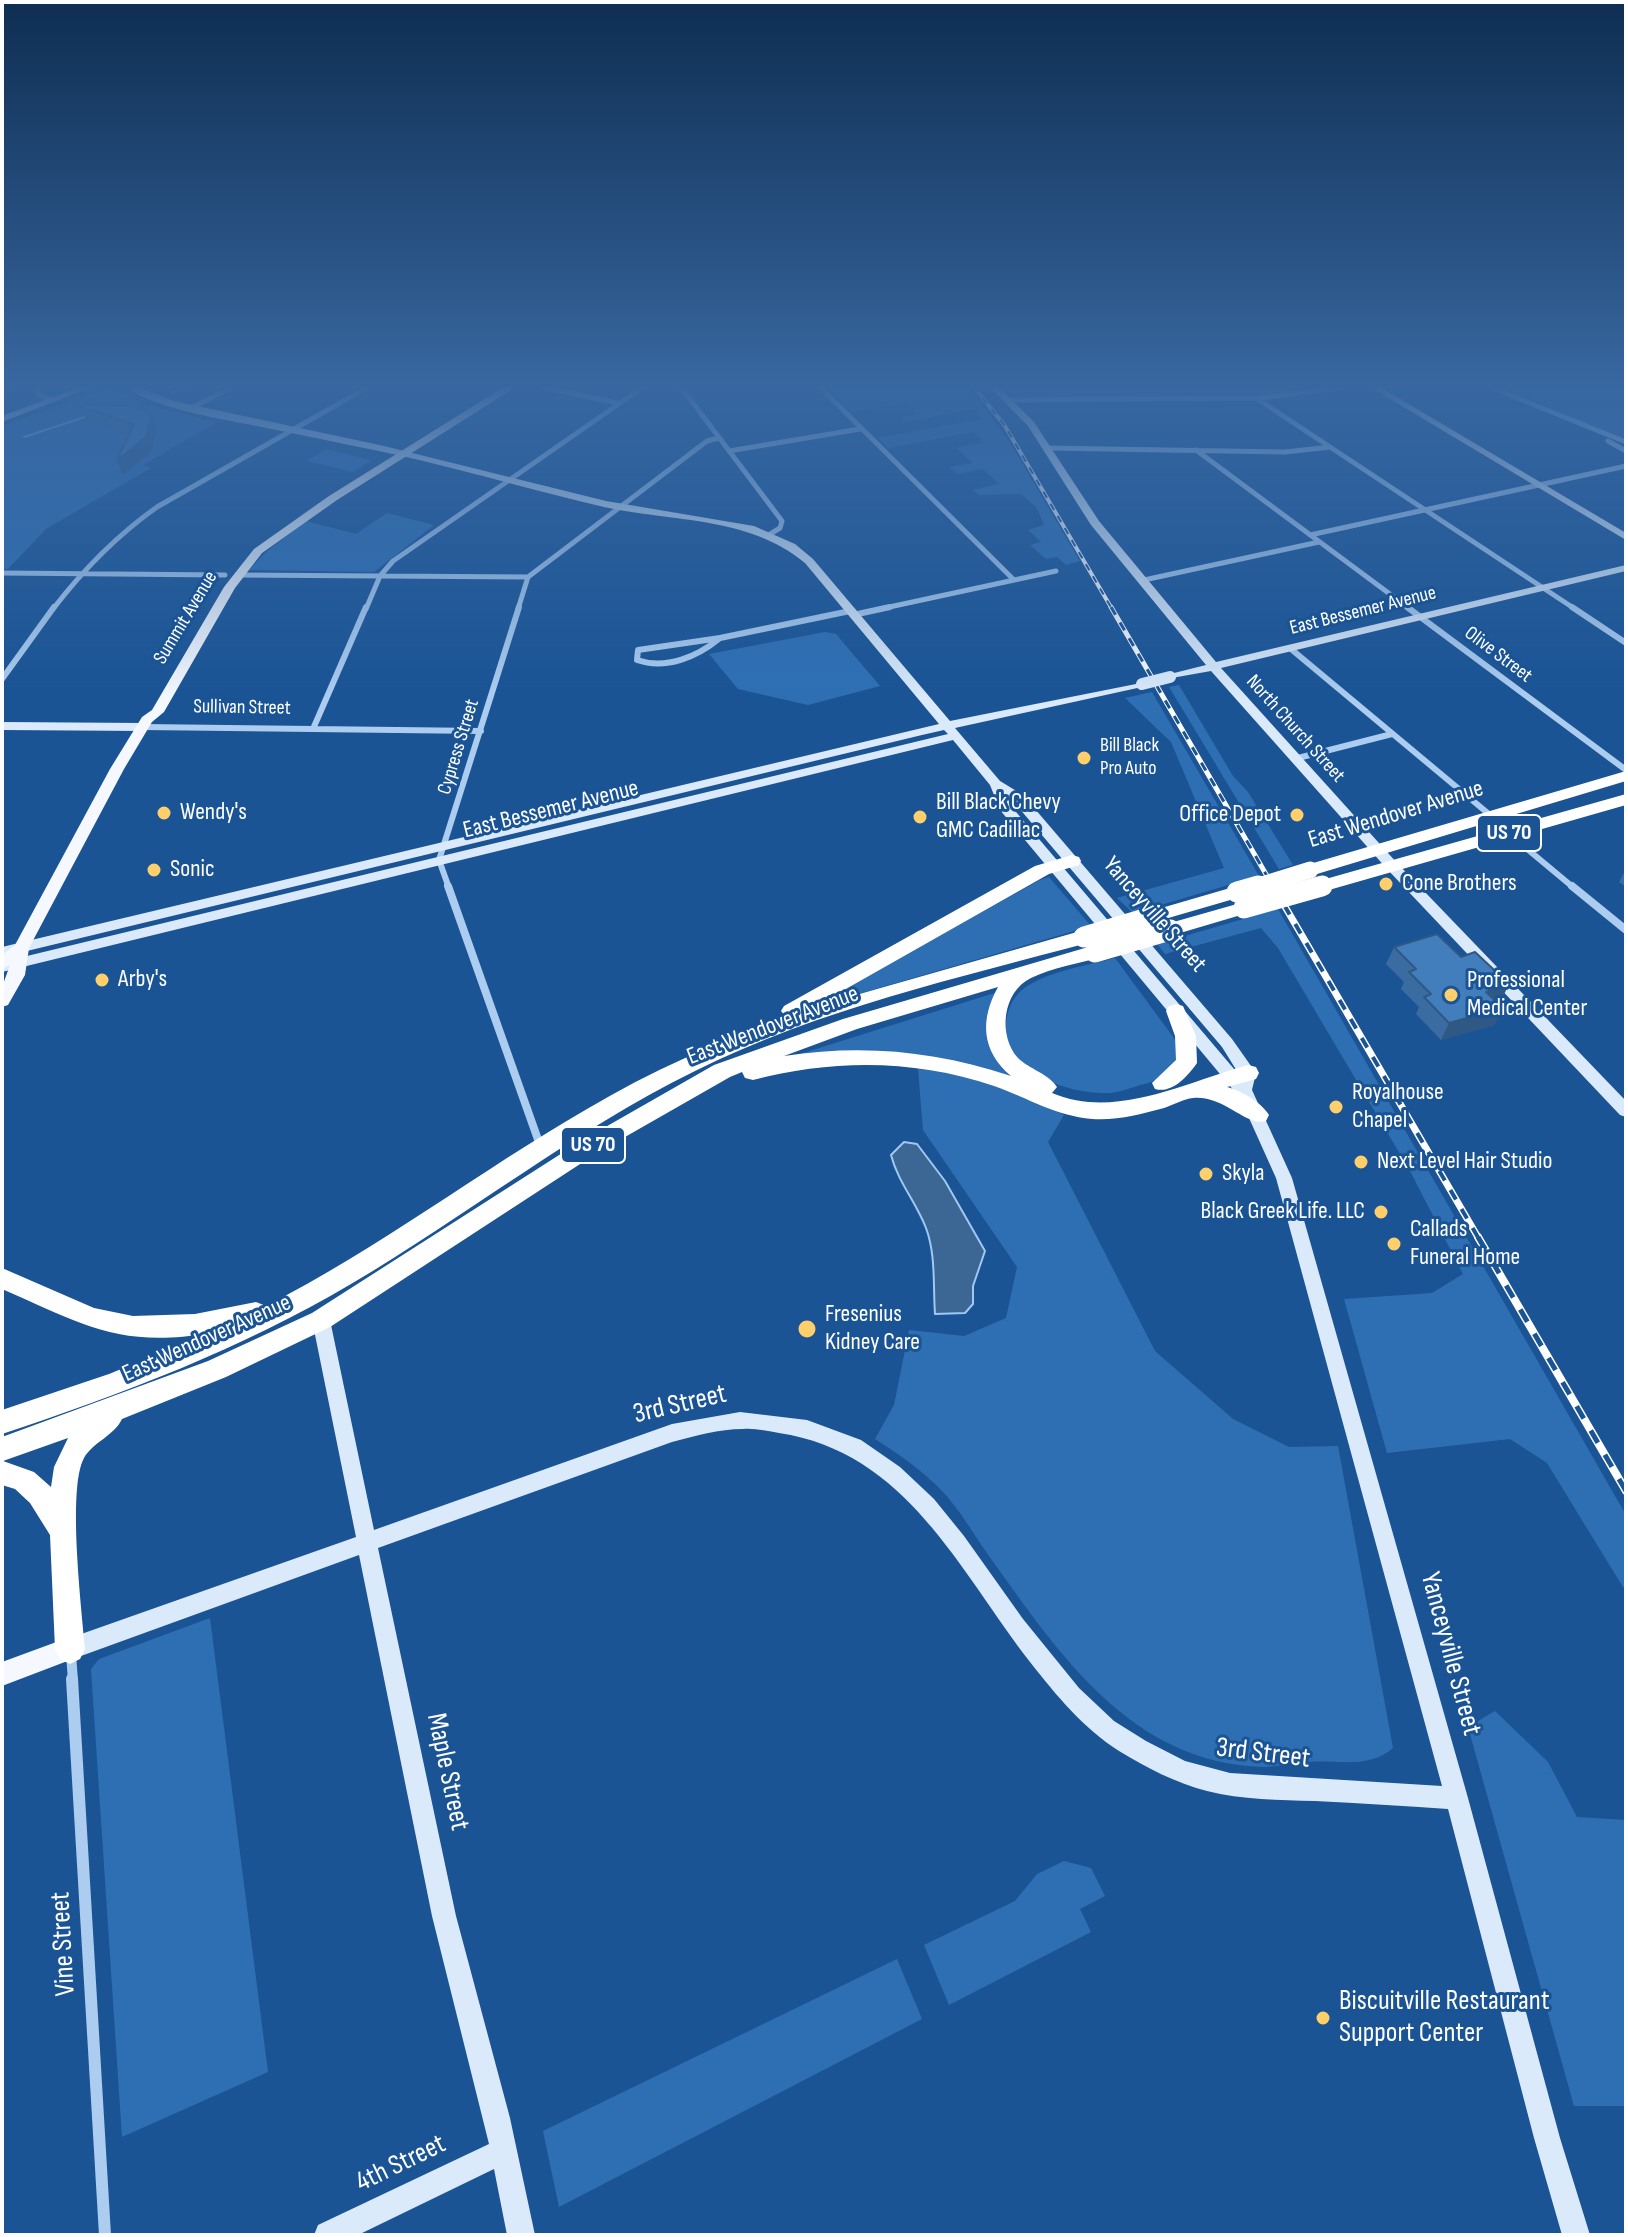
<!DOCTYPE html>
<style>
body{margin:0}
#map{position:relative;width:1628px;height:2237px;overflow:hidden;background:#1a5495;font-family:"Sofia Sans Condensed",sans-serif}
canvas{display:block}
.frame{position:absolute;inset:0;border:4px solid #fff;pointer-events:none}
</style>
<div id="map">
<canvas width="1628" height="2237"></canvas>
<div class="frame"></div>
</div>
<script>
const context = document.querySelector('canvas').getContext('2d');
context.lineJoin = 'round';
function fillPath(path, color) {
  context.fillStyle = color;
  context.fill(path, 'evenodd');
}
function stroke(path, color, width, dash) {
  context.strokeStyle = color;
  context.lineWidth = width;
  context.lineCap = dash ? 'butt' : 'round';
  context.setLineDash(dash || []);
  context.stroke(path);
}
function label(font, color, halo, rows, align = 'center') {
  context.font = font + ' "Sofia Sans Condensed",sans-serif';
  context.lineWidth = 6;
  context.setLineDash([]);
  context.textBaseline = 'middle';
  context.strokeStyle = halo;
  context.fillStyle = color;
  for (const [text, x, y, turn = 0] of rows) {
    context.save();
    context.translate(x, y);
    context.rotate((+turn || 0) * Math.PI / 180);
    context.textAlign = isNaN(turn) ? turn : align;
    if (halo) context.strokeText(text, 0, 0);
    context.fillText(text, 0, 0);
    context.restore();
  }
}
fillPath(new Path2D(`
 M 107,387 L 114,388 L 144,404 L 217,422 L 143,465 L 151,468 L 46,529 L 8,569 L 2,569 L 2,426 Z
 M 827,387 L 969,387 L 1011,444 L 1080,561 L 1066,565 L 1057,557 L 1046,559 L 1030,545 L 1041,542 L 1028,530 L 1044,525 L 1037,508 L 1021,494 L 979,495 L 972,490 L 999,484 L 983,469 L 957,474 L 950,467 L 973,463 L 956,448 L 984,442 L 974,432 L 888,448 L 878,438 L 981,419 L 974,409 L 904,422 L 900,418 L 917,414 L 905,403 L 852,412 Z
 M 1002,387 L 1330,387 L 1245,398 L 1011,397 Z
 M 1496,387 L 1626,387 L 1626,441 C 1581,426 1542,400 1496,387 Z
 M 326,449 L 370,460 L 371,461 L 353,472 L 307,461 Z
 M 387,513 L 434,525 L 374,572 L 249,570 L 266,552 L 306,521 L 356,534 Z
 M 825,632 L 836,634 L 880,686 L 808,705 L 738,689 L 709,654 Z
 M 1179,685 L 1233,776 L 1248,792 L 1293,865 L 1279,869 L 1169,687 Z
 M 1152,692 L 1259,876 L 1133,913 L 1117,898 L 1224,868 L 1171,742 L 1125,698 Z
 M 1049,877 L 1091,926 L 807,1009 L 1040,880 Z
 M 1278,909 L 1626,1515 L 1626,1592 L 1547,1463 L 1510,1439 L 1387,1453 L 1344,1299 L 1432,1293 L 1463,1274 L 1410,1171 L 1278,948 L 1261,928 L 1165,954 L 1157,944 Z
 M 1115,958 L 1179,1045 C 1178,1055 1176,1065 1168,1073 C 1162,1079 1149,1083 1140,1085 C 1131,1088 1120,1092 1111,1093 C 1071,1095 1000,1073 1006,1022 C 1007,1011 1013,997 1022,990 C 1046,971 1086,966 1115,958 Z
 M 1001,991 L 994,1003 L 1021,1080 L 993,1071 L 784,1059 Z
 M 918,1069 L 949,1072 L 1014,1092 L 1064,1115 L 1048,1142 L 1155,1351 L 1233,1419 L 1289,1447 L 1338,1446 L 1393,1748 C 1368,1770 1336,1759 1305,1762 C 1291,1763 1277,1767 1263,1767 C 1130,1763 1058,1652 989,1556 C 974,1535 960,1510 943,1492 C 922,1470 900,1455 875,1439 L 894,1405 L 909,1330 L 964,1336 L 1006,1318 L 1017,1267 L 923,1130 Z
 M 210,1618 L 268,2072 L 122,2137 L 91,1669 L 99,1659 Z
 M 1495,1711 L 1548,1762 L 1577,1817 L 1626,1820 L 1626,2106 L 1574,2106 L 1468,1727 Z
 M 1064,1861 L 1091,1868 L 1105,1896 L 1080,1909 L 1091,1932 L 949,2005 L 924,1945 L 1015,1901 L 1037,1874 Z
 M 897,1959 L 922,2019 L 559,2207 L 543,2131 Z`), '#2e6fb4');
const water = new Path2D(`
 M 904,1142 L 917,1144 L 945,1181 L 985,1251 L 973,1286 L 973,1304 L 965,1313 L 935,1314 C 933,1286 936,1255 926,1228 C 916,1202 898,1182 891,1155 Z`);
fillPath(water, '#3c6795');
stroke(water, '#9fc9f2', 2);
stroke(new Path2D(`
 M 173,392 L 185,387
 M 24,437 L 88,416`), '#9fc9f2', 2);
stroke(new Path2D(`
 M 37,387 L 38,394 L 52,401
 M 542,387 L 618,403
 M 681,387 L 782,521 L 780,528 L 767,536
 M 820,387 L 1014,580
 M 1490,387 L 1626,442
 M 2,388 L 7,387
 M 1007,400 L 1260,398 L 1344,387
 M 1259,400 L 1575,609
 M 191,408 L 233,387
 M 1608,441 L 1626,451
 M 1048,448 L 1285,452 L 1330,447
 M 1196,450 L 1410,609
 M 729,451 L 860,429
 M 1310,535 L 1626,466
 M 2,573 L 225,575
 M 237,575 L 528,577
 M 1144,580 L 1319,542
 M 53,609 C 83,570 116,536 157,507 L 368,387
 M 366,609 L 380,576 L 393,561 L 643,387
 M 518,609 L 528,577 L 707,441 L 719,438
 M 880,609 L 1056,571`), '#accdf0', 5);
stroke(new Path2D(`
 M 1407,607 L 1626,770
 M 1572,607 L 1626,643
 M 853,615 L 890,607
 M 720,638 C 697,657 666,670 637,660 L 638,650 Z
 M 720,638 L 850,611
 M 1291,649 L 1490,815
 M 2,679 L 54,607
 M 143,727 L 481,731
 M 313,729 L 366,607
 M 1294,759 L 1392,734
 M 1508,833 L 1574,888
 M 449,888 L 439,860 L 519,607`), '#accdf0', 6);
stroke(new Path2D(`
 M 448,886 L 541,1148
 M 1572,886 L 1626,930`), '#accdf0', 8);
stroke(new Path2D(`
 M 71,1654 L 73,1681`), '#accdf0', 10);
stroke(new Path2D(`
 M 72,1679 L 105,2235`), '#accdf0', 12);
fillPath(new Path2D(`
 M 80,387 L 92,387 L 2,422 L 2,416 Z
 M 127,387 L 137,387 L 174,401 L 384,446 L 606,501 L 754,526 L 795,544 L 813,559 L 950,721 L 1146,682 L 1146,686 L 1142,687 L 955,728 L 1000,781 L 1023,795 L 1232,1039 L 1256,1073 L 1252,1090 L 1292,1178 L 1468,1798 L 1560,2138 L 1590,2235 L 1562,2235 L 1534,2138 L 1448,1809 C 1404,1806 1360,1803 1315,1801 C 1280,1800 1242,1800 1207,1791 C 1176,1783 1147,1768 1119,1751 C 1083,1728 1056,1695 1030,1662 C 959,1570 906,1452 779,1433 C 767,1431 755,1428 743,1429 C 719,1429 695,1436 672,1442 L 378,1548 L 456,1916 L 510,2118 L 535,2235 L 507,2235 L 494,2169 L 358,2235 L 314,2235 L 318,2225 L 489,2144 L 432,1916 L 359,1555 L 70,1660 L 62,1657 L 59,1649 L 62,1641 L 70,1638 L 356,1537 L 312,1320 L 315,1315 L 321,1312 L 327,1315 L 330,1320 L 374,1530 L 672,1424 L 740,1412 L 807,1420 L 861,1440 L 900,1467 L 934,1499 L 964,1536 L 1023,1619 L 1079,1688 L 1114,1721 L 1146,1741 L 1185,1761 L 1230,1773 L 1442,1786 L 1276,1178 L 1240,1098 L 1000,810 L 990,785 L 953,740 L 2,972 L 2,962 L 948,734 L 944,730 L 922,735 L 2,957 L 2,947 L 939,724 L 805,563 C 749,516 672,522 604,507 C 540,492 478,474 415,459 C 367,448 319,439 272,429 C 235,421 154,410 127,387 ZM 1007,797 L 1013,801 L 1222,1047 L 1240,1076 L 1011,806 Z
 M 990,387 L 999,387 L 1034,422 L 1099,521 L 1216,662 L 1626,565 L 1626,571 L 1221,668 L 1397,863 L 1626,1101 L 1626,1117 L 1620,1115 L 1387,869 L 1211,671 L 1166,679 L 1166,675 L 1206,665 L 1091,525 L 1028,426 Z
 M 1370,387 L 1380,387 L 1626,533 L 1626,540 Z
 M 2,722 L 143,723 L 149,727 L 143,731 L 2,730 Z`), '#daeafb');
fillPath(new Path2D(`
 M 504,387 L 516,387 L 337,500 L 262,553 L 235,588 L 164,712 L 152,722 L 124,769 L 29,948 L 25,975 L 8,1005 L 2,1007 L 2,987 L 10,965 L 2,969 L 2,955 L 15,945 L 110,769 L 142,717 L 152,710 L 224,587 L 254,549 L 329,496 Z
 M 70,1637 L 78,1641 L 82,1649 L 78,1657 L 2,1686 L 2,1662 Z`), '#f5f9ff');
fillPath(new Path2D(`
 M 1626,771 L 1626,781 L 1317,874 L 1303,874 L 1301,870 L 1303,866 Z
 M 1626,794 L 1626,805 L 1322,892 L 1313,886 L 1315,882 Z
 M 1072,855 L 1079,857 L 1081,861 L 1079,865 L 1049,874 L 814,1007 L 1084,930 L 1091,932 L 1094,937 L 1091,942 C 958,978 819,1009 695,1071 C 573,1131 468,1215 351,1284 C 241,1349 123,1394 2,1434 L 2,1410 L 109,1374 L 209,1333 C 120,1349 80,1323 2,1289 L 2,1268 L 94,1308 L 133,1316 L 195,1314 L 256,1302 L 266,1306 C 378,1249 478,1172 587,1109 C 651,1071 717,1042 786,1017 L 781,1011 L 784,1006 L 1035,866 Z
 M 1237,886 L 1246,892 L 1244,896 L 1158,921 L 1148,915 L 1151,911 Z
 M 1244,902 L 1251,904 L 1254,908 L 1251,912 L 1170,936 L 1160,930 L 1163,925 Z
 M 1095,945 L 1105,952 L 1102,957 C 1079,963 1052,968 1031,978 C 1002,992 998,1036 1018,1058 C 1029,1069 1049,1074 1057,1087 L 1052,1093 C 1116,1120 1186,1082 1248,1065 L 1256,1067 L 1259,1073 L 1256,1079 L 1227,1087 C 1242,1091 1261,1102 1269,1115 L 1266,1121 C 1246,1127 1224,1095 1193,1098 C 1184,1099 1173,1105 1164,1108 C 1141,1114 1116,1121 1092,1119 C 1056,1116 1028,1098 994,1086 C 915,1059 833,1059 753,1080 L 745,1078 L 742,1072 L 730,1077 L 597,1153 L 330,1327 L 226,1377 L 122,1419 C 114,1436 93,1442 84,1458 C 67,1489 82,1610 85,1649 L 80,1659 L 70,1664 L 60,1659 L 55,1649 L 50,1535 L 30,1503 L 15,1489 L 2,1485 L 2,1437 L 208,1361 L 312,1313 L 581,1141 L 714,1065 L 843,1019 ZM 998,987 C 980,1019 981,1051 1011,1076 C 935,1051 863,1044 784,1056 L 857,1029 ZM 68,1438 L 54,1467 L 51,1487 L 34,1472 L 3,1461 Z
 M 1176,1004 L 1183,1006 L 1196,1036 L 1197,1063 C 1188,1076 1172,1094 1155,1089 L 1152,1083 L 1176,1060 L 1175,1036 L 1166,1011 L 1169,1006 Z`), '#fff');
const railFar3 = new Path2D(`
 M 974,387 L 1005,426 L 1112,609`);
const railFar2 = new Path2D(`
 M 1111,607 L 1274,888`);
const railFar1 = new Path2D(`
 M 1273,886 L 1479,1239`);
const rail = new Path2D(`
 M 1478,1237 L 1626,1491`);
stroke(railFar3, '#fff', 4);
stroke(railFar2, '#fff', 5);
stroke(railFar1, '#fff', 7);
stroke(rail, '#fff', 8);
stroke(railFar3, '#1a5495', 2, [7]);
stroke(railFar2, '#1a5495', 3, [9]);
stroke(railFar1, '#1a5495', 4, [11]);
stroke(rail, '#1a5495', 5, [14]);
stroke(new Path2D(`
 M 1142,684 L 1170,677`), '#daeafb', 12);
stroke(new Path2D(`
 M 1252,888 L 1310,870
 M 1316,888 L 1322,886`), '#fff', 17);
stroke(new Path2D(`
 M 1237,892 L 1258,886
 M 1244,908 L 1322,886
 M 1084,937 L 1158,915
 M 1095,952 L 1170,930`), '#fff', 21);
fillPath(new Path2D(`
 M 81,407 L 157,431 L 151,452 L 123,475 L 129,436 L 87,422 Z
 M 1626,869 L 1626,887 L 1619,882 Z
 M 1394,947 L 1461,957 L 1509,984 L 1500,1002 L 1497,1003 L 1503,1008 L 1494,1025 L 1441,1040 L 1416,1014 L 1419,1007 L 1401,989 L 1404,982 L 1386,964 Z`), '#3a6ca2');
fillPath(new Path2D(`
 M 152,416 L 157,431 L 151,452 L 123,475 L 117,460 Z
 M 1509,984 L 1500,1002 L 1478,1009 L 1486,992 Z
 M 1503,1008 L 1494,1025 L 1441,1040 L 1449,1023 Z`), '#2f5884');
const building = new Path2D(`
 M 82,404 L 129,406 L 145,410 L 152,416 L 146,437 L 117,460 L 134,424 L 81,407 Z
 M 1437,934 L 1461,957 L 1475,952 L 1509,984 L 1486,992 L 1503,1008 L 1449,1023 L 1424,997 L 1431,994 L 1409,972 L 1416,969 L 1394,947 Z`);
fillPath(building, '#437ebc');
stroke(building, '#2f5884', 2);
const sky = context.createLinearGradient(0, 0, 0, 700);
sky.addColorStop(0, '#0e2e52');
sky.addColorStop(0.55, '#3867a0');
sky.addColorStop(1, '#3867a000');
context.fillStyle = sky;
context.fillRect(0, 0, 1628, 700);
for (const [x, y, r, color] of [
 [1084,758,8,"#ffcf6b"],
 [164,813,8,"#ffcf6b"],
 [1297,815,8,"#ffcf6b"],
 [920,817,8,"#ffcf6b"],
 [154,870,8,"#ffcf6b"],
 [1386,884,8,"#ffcf6b"],
 [102,980,8,"#ffcf6b"],
 [1451,995,8,"#ffcf6b"],
 [1336,1107,8,"#ffcf6b"],
 [1361,1162,8,"#ffcf6b"],
 [1206,1174,8,"#ffcf6b"],
 [1381,1212,8,"#ffcf6b"],
 [1394,1244,8,"#ffcf6b"],
 [807,1329,10,"#ffcf6b"],
 [1323,2018,8,"#ffcf6b"]
]) {
  const dot = new Path2D();
  dot.arc(x, y, r, 0, 2 * Math.PI);
  context.fillStyle = color;
  context.fill(dot);
  stroke(dot, '#1a5495', 3);
}
label('20px', '#fff', '#1a5495', [
 ["East Bessemer Avenue",1363,611,-14],
 ["Summit Avenue",186,618,-59],
 ["Olive Street",1498,655,37],
 ["Sullivan Street",242,708,1],
 ["North Church Street",1295,729,48],
 ["Cypress Street",459,747,-73]
]);
label('20px', '#fff', '#1a5495', [
 ["Bill Black",1100,746],
 ["Pro Auto",1100,769]
], 'left');
for (const [x, y, w] of [
 [1509,833,64],
 [593,1145,64]
]) {
  const box = new Path2D();
  box.roundRect(x - w / 2, y - 18, w, 36, 6);
  context.fillStyle = '#1a5495';
  context.fill(box);
  stroke(box, '#fff', 2);
}
label('bold 22px', '#fff', null, [
 ["US 70",1509,833],
 ["US 70",593,1145]
]);
label('24px', '#fff', '#1a5495', [
 ["Bill Black Chevy",936,803],
 ["GMC Cadillac",936,831],
 ["Wendy's",180,813],
 ["Office Depot",1281,815,"right"],
 ["Sonic",170,870],
 ["Cone Brothers",1402,884],
 ["Arby's",118,980],
 ["Professional",1467,981],
 ["Medical Center",1467,1009],
 ["Royalhouse",1352,1093],
 ["Chapel",1352,1121],
 ["Next Level Hair Studio",1377,1162],
 ["Skyla",1222,1174],
 ["Black Greek Life. LLC",1365,1212,"right"],
 ["Callads",1410,1230],
 ["Funeral Home",1410,1258],
 ["Fresenius",825,1315],
 ["Kidney Care",825,1343]
], 'left');
label('24px', '#fff', '#1a5495', [
 ["East Bessemer Avenue",551,810,-14],
 ["East Wendover Avenue",1396,815,-17],
 ["Yanceyville Street",1154,915,49],
 ["East Wendover Avenue",773,1026,-21],
 ["East Wendover Avenue",207,1339,-24]
]);
label('28px', '#fff', '#1a5495', [
 ["3rd Street",680,1405,-13],
 ["Yanceyville Street",1450,1654,75],
 ["3rd Street",1263,1754,7],
 ["Maple Street",447,1772,78],
 ["Vine Street",64,1944,-93],
 ["4th Street",401,2164,-26]
]);
label('28px', '#fff', '#1a5495', [
 ["Biscuitville Restaurant",1339,2002],
 ["Support Center",1339,2034]
], 'left');
</script>
